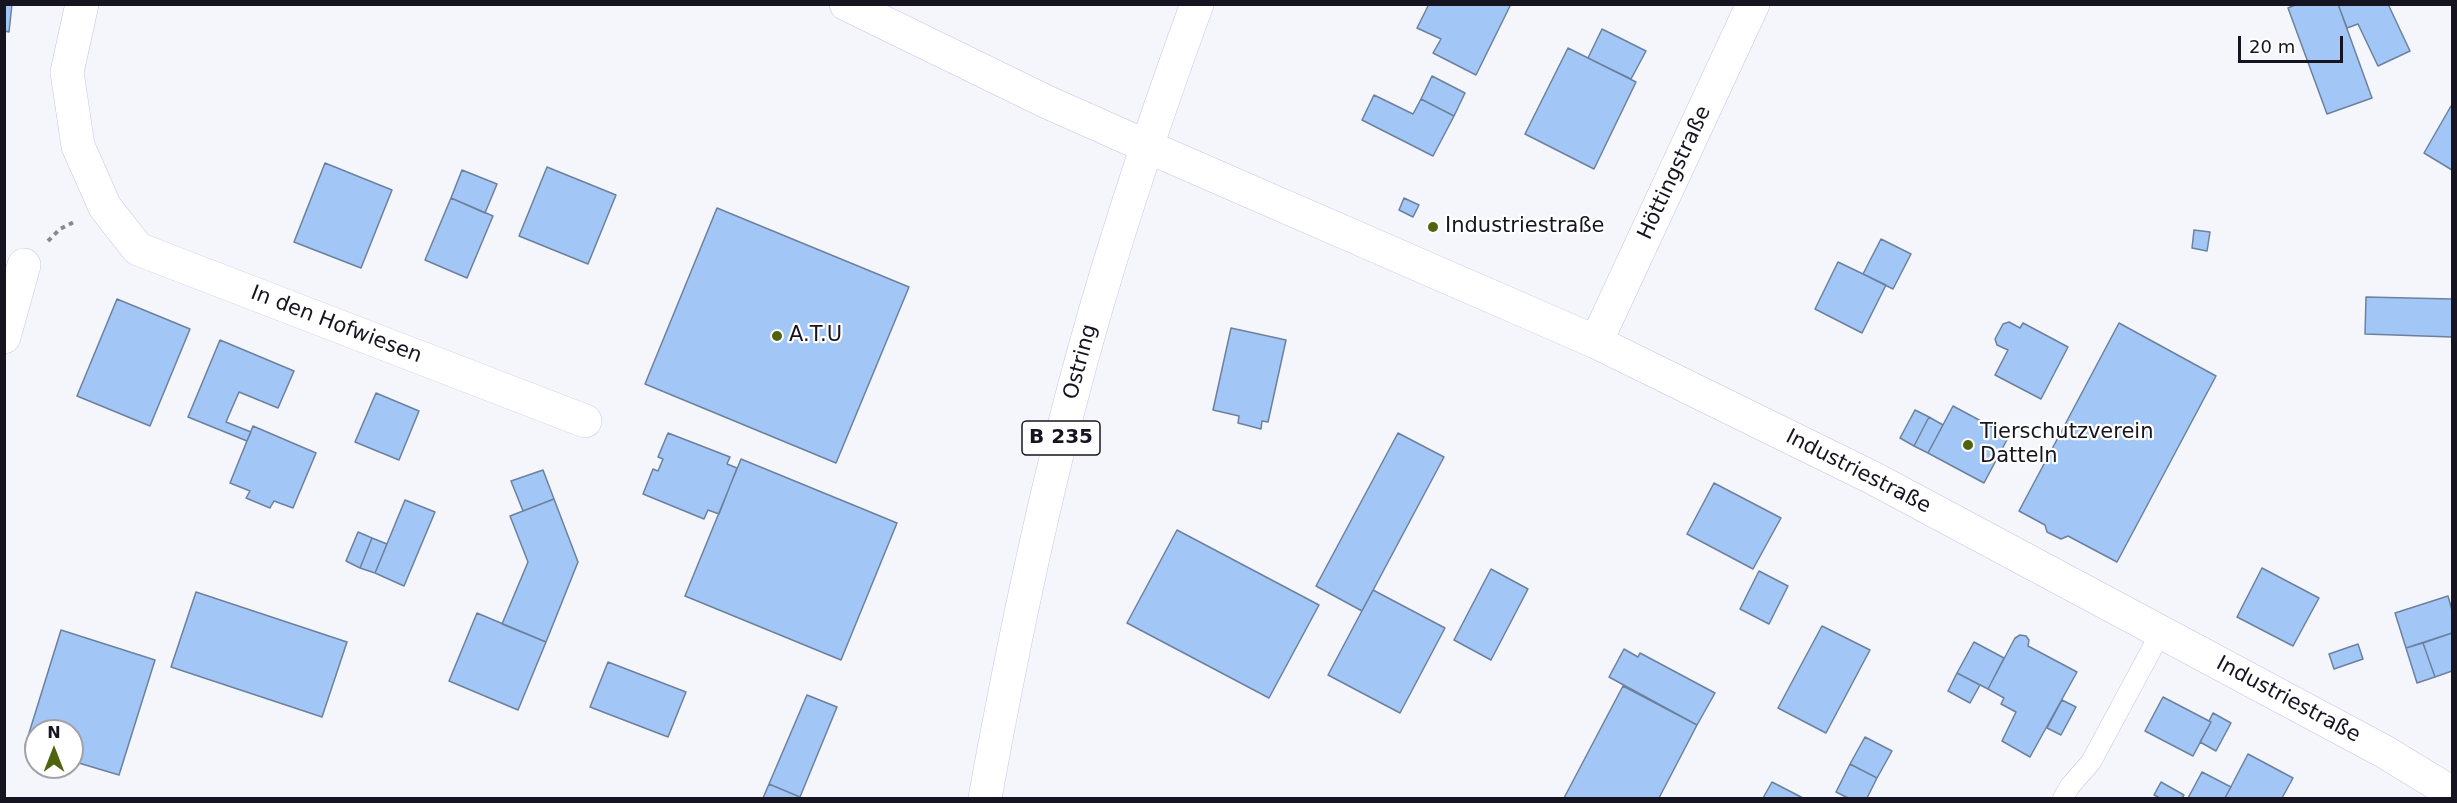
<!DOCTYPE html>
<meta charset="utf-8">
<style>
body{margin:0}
#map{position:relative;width:2457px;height:803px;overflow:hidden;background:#f5f5fc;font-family:"DejaVu Sans",sans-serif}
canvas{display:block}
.frame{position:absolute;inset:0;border:6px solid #161421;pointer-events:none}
.north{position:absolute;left:24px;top:719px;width:60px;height:60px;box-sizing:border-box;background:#fff;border:2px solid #a2a1a6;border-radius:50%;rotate:0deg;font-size:16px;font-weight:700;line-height:24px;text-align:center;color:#161421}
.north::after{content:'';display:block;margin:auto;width:21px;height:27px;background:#50640f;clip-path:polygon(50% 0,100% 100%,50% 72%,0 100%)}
.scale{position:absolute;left:2238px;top:36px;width:105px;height:27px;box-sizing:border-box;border:3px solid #161421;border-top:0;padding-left:8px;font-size:18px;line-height:21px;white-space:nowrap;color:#161421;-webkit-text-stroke:4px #fff;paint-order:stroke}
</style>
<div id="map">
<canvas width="2457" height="803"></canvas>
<div class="frame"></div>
<div class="north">N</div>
<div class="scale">20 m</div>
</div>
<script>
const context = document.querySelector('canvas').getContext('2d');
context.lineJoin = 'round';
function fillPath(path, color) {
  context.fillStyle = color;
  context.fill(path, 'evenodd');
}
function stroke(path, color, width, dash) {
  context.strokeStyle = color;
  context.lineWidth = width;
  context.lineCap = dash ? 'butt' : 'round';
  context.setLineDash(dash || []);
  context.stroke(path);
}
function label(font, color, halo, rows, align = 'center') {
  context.font = font + ' "DejaVu Sans",sans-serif';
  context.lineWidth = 4.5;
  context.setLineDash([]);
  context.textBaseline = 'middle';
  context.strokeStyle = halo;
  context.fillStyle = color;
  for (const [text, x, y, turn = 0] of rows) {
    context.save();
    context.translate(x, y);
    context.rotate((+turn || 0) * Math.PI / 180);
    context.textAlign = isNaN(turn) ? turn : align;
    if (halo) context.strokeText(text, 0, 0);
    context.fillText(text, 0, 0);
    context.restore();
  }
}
const building = new Path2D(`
 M 4,4 L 12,4 L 9,32 L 4,31 Z
 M 1429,4 L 1511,4 L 1476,75 L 1433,53 L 1441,39 L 1417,28 Z
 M 2297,4 L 2338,4 L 2372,98 L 2327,114 L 2288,8 Z
 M 2338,4 L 2388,4 L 2410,51 L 2378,66 L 2358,24 L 2347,28 Z
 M 1602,29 L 1646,51 L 1631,79 L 1588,58 Z
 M 1568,48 L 1636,82 L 1594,169 L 1525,134 Z
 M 1432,76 L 1465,93 L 1454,116 L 1421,99 Z
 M 1374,95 L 1413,114 L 1421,99 L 1454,116 L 1433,156 L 1362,120 Z
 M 2451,106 L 2452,107 L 2452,170 L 2424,153 Z
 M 325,163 L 392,190 L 361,268 L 294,242 Z
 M 547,167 L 616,195 L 588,264 L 519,236 Z
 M 462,170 L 497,184 L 485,213 L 451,198 Z
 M 451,198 L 493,216 L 467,278 L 425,260 Z
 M 1404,198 L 1419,205 L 1413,217 L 1399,210 Z
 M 717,208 L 909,287 L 836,463 L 645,384 Z
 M 2194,230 L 2210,232 L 2207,251 L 2192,248 Z
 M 1881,239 L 1911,254 L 1893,289 L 1863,274 Z
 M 1838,262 L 1886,285 L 1862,333 L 1815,309 Z
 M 2366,297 L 2452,299 L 2452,337 L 2365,334 Z
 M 117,299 L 190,329 L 150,426 L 77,396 Z
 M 2009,322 L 2020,328 L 2023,323 L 2068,347 L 2041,399 L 1995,375 L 2008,350 L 1997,345 L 1995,339 L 2003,324 Z
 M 2119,323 L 2216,376 L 2117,562 L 2068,536 L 2061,539 L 2047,532 L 2045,525 L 2019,511 Z
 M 1231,328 L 1286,340 L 1268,422 L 1262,421 L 1261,429 L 1238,423 L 1239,416 L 1213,410 Z
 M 220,340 L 294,371 L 278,408 L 239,392 L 226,422 L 251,432 L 247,441 L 188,417 Z
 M 376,393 L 419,411 L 399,460 L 355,442 Z
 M 1953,406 L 2009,436 L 1984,483 L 1928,453 Z
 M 1915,410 L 1929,417 L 1914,446 L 1900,438 Z
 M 1929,417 L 1943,425 L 1928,453 L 1914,446 Z
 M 253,426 L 316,453 L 293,508 L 274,501 L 270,508 L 246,498 L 250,491 L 230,483 Z
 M 668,433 L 730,457 L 727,464 L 737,468 L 719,514 L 708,510 L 704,519 L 643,494 L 653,469 L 658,471 L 663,459 L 658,457 Z
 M 1398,433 L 1444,457 L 1362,611 L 1316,586 Z
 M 741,459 L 897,523 L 841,660 L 685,596 Z
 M 543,470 L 554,499 L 523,511 L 511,481 Z
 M 1714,483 L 1781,518 L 1753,569 L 1687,534 Z
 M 554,499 L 578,562 L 546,642 L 502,624 L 528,562 L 510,516 Z
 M 405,500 L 435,512 L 404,586 L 375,573 Z
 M 1177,530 L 1319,605 L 1269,698 L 1127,623 Z
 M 358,532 L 372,538 L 360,568 L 346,561 Z
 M 372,538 L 387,544 L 375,573 L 360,568 Z
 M 2262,568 L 2319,598 L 2293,646 L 2237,617 Z
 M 1491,569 L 1528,589 L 1491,660 L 1454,640 Z
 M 1759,571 L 1788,586 L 1769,624 L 1740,609 Z
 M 1373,590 L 1445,628 L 1400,713 L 1328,675 Z
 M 196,592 L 347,642 L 322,717 L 171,667 Z
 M 2448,596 L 2452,610 L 2452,633 L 2406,648 L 2395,613 Z
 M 477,613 L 546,642 L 518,710 L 449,681 Z
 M 1822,626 L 1870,650 L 1826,733 L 1778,708 Z
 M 61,630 L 155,660 L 119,775 L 72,761 L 72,731 L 36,731 L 36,749 L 25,746 Z
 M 2452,633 L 2452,671 L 2435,677 L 2423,643 Z
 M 2020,635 L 2026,636 L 2029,640 L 2028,646 L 2077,672 L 2030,757 L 2002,741 L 2016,712 L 2001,704 L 2004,698 L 1988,689 L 2015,638 Z
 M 1974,642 L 2004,658 L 1988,689 L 1957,673 Z
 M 2423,643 L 2435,677 L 2417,683 L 2406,648 Z
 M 2358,644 L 2363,659 L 2334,669 L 2329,654 Z
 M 1624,649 L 1638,657 L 1640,653 L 1715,693 L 1697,725 L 1609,677 Z
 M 608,662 L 686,692 L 668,737 L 590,707 Z
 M 1957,673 L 1980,685 L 1970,703 L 1948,691 Z
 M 1623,686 L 1697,725 L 1659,798 L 1564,798 Z
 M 807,695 L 837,707 L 800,797 L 769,784 Z
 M 2163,697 L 2211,722 L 2193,756 L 2145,731 Z
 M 2062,700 L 2076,707 L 2061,735 L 2047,728 Z
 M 2213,713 L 2231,723 L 2216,751 L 2200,742 L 2211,722 L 2209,721 Z
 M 1865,737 L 1892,751 L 1877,778 L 1850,764 Z
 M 2248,754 L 2293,778 L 2282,798 L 2225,798 Z
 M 1850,764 L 1877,778 L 1867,798 L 1848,798 L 1836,792 Z
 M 2202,772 L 2231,787 L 2225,798 L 2188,798 Z
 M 1772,782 L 1803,798 L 1763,798 Z
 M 2161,782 L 2184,795 L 2182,798 L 2160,798 L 2154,795 Z
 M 769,784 L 800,797 L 800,798 L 763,798 Z`);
fillPath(building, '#a2c6f6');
stroke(building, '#6c819d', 1.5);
const service = new Path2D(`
 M 2063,798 L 2070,786 L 2091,762 L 2161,632`);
const minor = new Path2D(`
 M 82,4 L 67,72 L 78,146 L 105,207 L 138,249 L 585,421
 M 846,4 L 1047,102 L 1146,146 L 1596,342 L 1873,478 L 2385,752 L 2452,793
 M 4,337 L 24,265
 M 1596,342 L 1753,4`);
const primary = new Path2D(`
 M 985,798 C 1009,666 1036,533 1070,403 C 1105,268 1149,135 1197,4`);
stroke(service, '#c6c3e7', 21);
stroke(minor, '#c6c3e7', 34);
stroke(primary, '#c6c3e7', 34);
stroke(new Path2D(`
 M 48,241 L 60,229 L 76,221`), '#898892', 4, [4.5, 4.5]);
stroke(service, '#fff', 20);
stroke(minor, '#fff', 33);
stroke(primary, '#fff', 33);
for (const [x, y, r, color] of [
 [1433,227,6,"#50640f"],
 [777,336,6,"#50640f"],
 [1968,445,6,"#50640f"]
]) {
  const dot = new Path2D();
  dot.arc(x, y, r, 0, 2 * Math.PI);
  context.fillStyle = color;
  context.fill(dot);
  stroke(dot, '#fff', 2);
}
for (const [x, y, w] of [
 [1061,438,78]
]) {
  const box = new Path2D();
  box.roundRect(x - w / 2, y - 17, w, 34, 4.5);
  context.fillStyle = '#fff';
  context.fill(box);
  stroke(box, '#161421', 1.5);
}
label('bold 20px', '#161421', null, [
 ["B 235",1061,438]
]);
label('21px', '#161421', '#fff', [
 ["Höttingstraße",1675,173,-65],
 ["In den Hofwiesen",336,325,21],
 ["Ostring",1081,362,-75],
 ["Industriestraße",1858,472,27],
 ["Industriestraße",2288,700,28]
]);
label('21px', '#161421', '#fff', [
 ["Industriestraße",1445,227],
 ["A.T.U",789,336],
 ["Tierschutzverein",1980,433],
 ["Datteln",1980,457]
], 'left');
</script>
